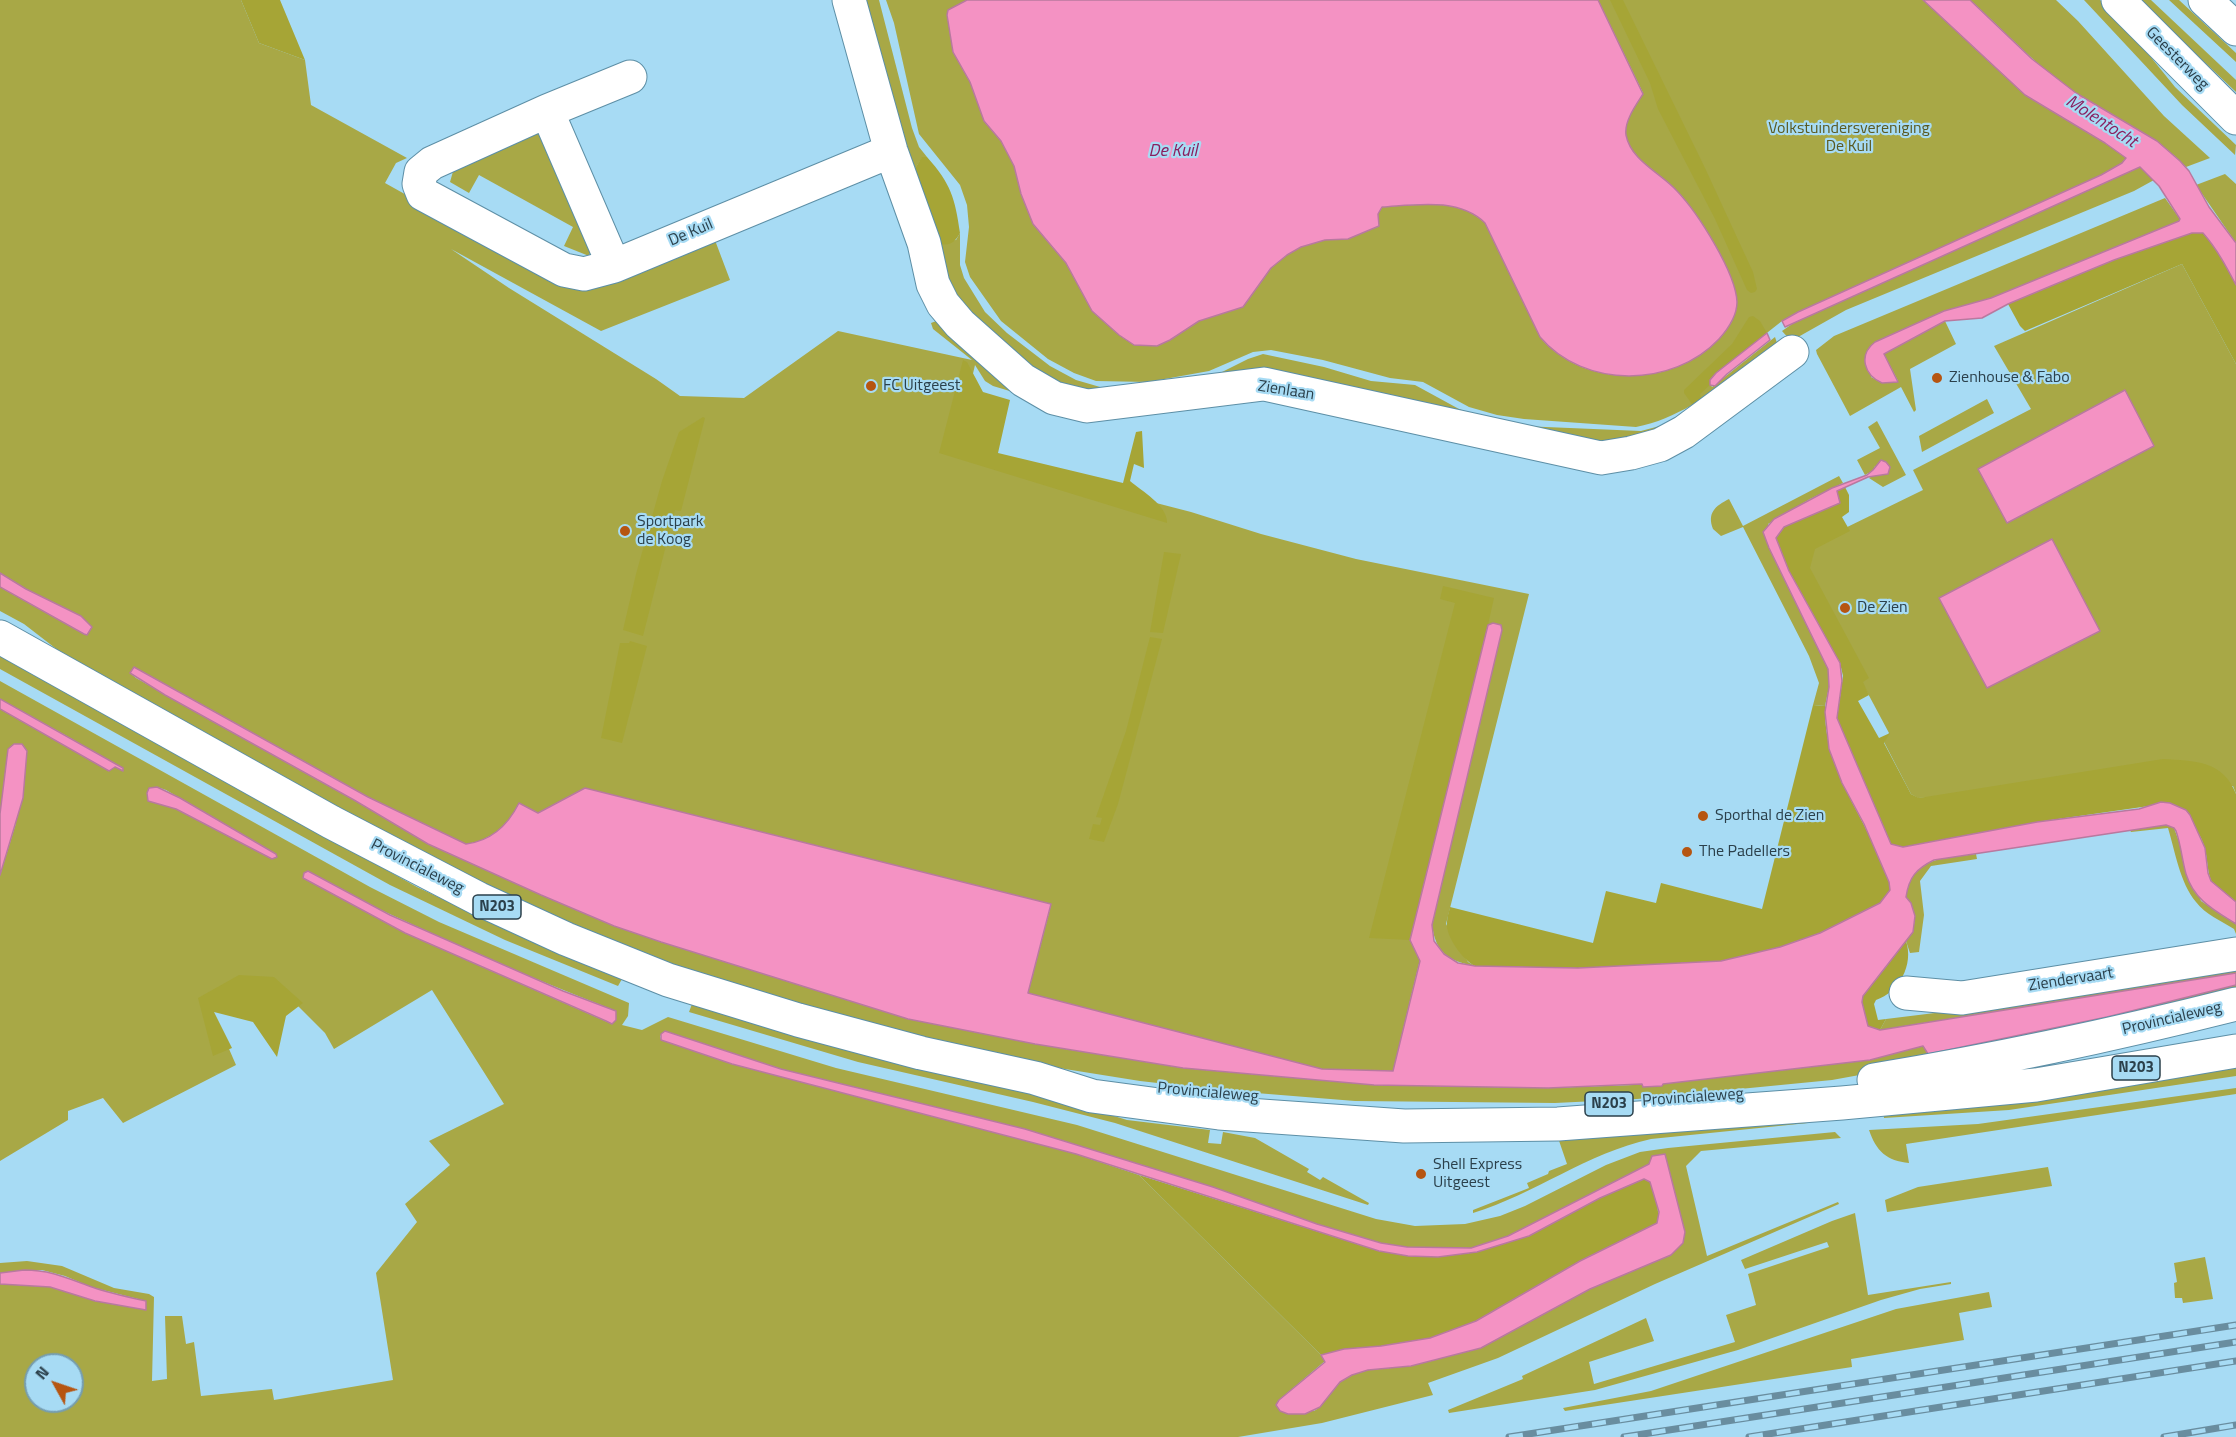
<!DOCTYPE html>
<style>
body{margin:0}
#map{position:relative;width:2236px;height:1437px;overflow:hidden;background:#a7dbf4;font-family:"Titillium Web",sans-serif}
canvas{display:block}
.north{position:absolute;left:24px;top:1353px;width:60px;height:60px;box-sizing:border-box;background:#a7dbf4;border:2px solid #759db0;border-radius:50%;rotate:310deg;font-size:16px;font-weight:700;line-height:24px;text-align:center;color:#2b404b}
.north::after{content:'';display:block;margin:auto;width:21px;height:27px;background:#b65511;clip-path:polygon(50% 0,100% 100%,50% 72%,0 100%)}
</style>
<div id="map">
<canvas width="2236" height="1437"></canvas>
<div class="north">N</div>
</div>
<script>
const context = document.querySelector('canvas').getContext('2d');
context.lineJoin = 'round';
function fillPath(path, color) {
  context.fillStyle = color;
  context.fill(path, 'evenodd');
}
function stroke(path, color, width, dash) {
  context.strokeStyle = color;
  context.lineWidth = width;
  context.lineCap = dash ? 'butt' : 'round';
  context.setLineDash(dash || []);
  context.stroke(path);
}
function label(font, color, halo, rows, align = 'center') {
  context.font = font + ' "Titillium Web",sans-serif';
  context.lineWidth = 4.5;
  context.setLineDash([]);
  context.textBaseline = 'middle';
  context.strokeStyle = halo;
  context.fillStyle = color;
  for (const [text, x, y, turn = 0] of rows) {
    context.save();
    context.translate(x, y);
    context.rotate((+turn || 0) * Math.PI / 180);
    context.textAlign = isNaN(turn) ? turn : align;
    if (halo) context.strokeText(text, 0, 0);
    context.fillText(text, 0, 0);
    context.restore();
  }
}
fillPath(new Path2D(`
 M 0,0 L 241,0 L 259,43 L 305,60 L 311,105 L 407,158 L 396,163 L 385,183 L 562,282 L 713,235 L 730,280 L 601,331 L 451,249 L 509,288 L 656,379 L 680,396 L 744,398 L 838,331 L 972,360 L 933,329 L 931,323 L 939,320 L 1033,398 L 993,386 L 985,381 L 975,365 L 955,451 L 1191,512 L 1261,534 L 1356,559 L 1529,594 L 1446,924 L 1468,962 L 1475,966 C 1449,961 1436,954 1432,925 L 1502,630 L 1501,625 L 1393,1071 L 1322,1069 L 1028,993 L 1051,905 L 538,813 L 519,804 C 508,825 491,841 466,844 L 368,797 L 134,667 L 130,673 L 136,678 L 354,800 L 428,844 L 541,895 L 614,926 L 661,942 L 908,1019 L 1035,1044 L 1183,1068 L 1374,1085 L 1548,1088 L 1662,1084 L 1870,1060 L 1923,1046 L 1928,1054 L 2107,1017 L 2236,985 L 2236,991 L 1898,1068 L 1832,1080 L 1637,1099 L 1555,1103 L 1355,1101 L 1219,1090 L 1140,1081 L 1065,1069 L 927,1040 L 722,983 L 595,936 L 432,862 L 81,668 L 24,624 L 0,611 L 0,587 L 84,634 L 26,589 L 0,573 Z
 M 863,0 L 879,0 L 912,128 L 919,147 L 927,157 L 922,158 L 914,170 Z
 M 886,0 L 967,0 L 948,10 L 947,15 L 953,52 L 970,82 L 984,121 L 1001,141 L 1014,166 L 1021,194 L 1033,224 L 1066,263 L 1092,311 L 1119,335 L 1134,345 L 1157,346 L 1170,340 L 1199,321 L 1243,307 L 1271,268 L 1287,255 L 1301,247 L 1325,240 L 1348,239 L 1379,226 L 1378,214 L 1382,207 C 1415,205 1458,197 1485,223 L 1540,337 C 1584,389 1673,388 1719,338 C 1728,329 1737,316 1737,302 C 1736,273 1698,212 1677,191 C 1661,173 1631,160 1626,135 C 1624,121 1636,104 1643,93 L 1598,0 L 1923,0 L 2025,95 L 2105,143 L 2126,158 L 2122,163 L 2101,175 L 1798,312 L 1782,321 L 1716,373 L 1709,382 L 1712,387 L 1775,337 L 1779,349 L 1706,406 L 1698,408 L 1692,405 C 1674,415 1657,423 1636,427 L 1524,419 L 1497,415 L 1469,407 L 1423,382 L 1390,378 L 1323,360 L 1271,350 L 1253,352 L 1209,371 L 1148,382 L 1096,381 L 1074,373 L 1048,359 L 1001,321 L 970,277 L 965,262 L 969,227 L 967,205 L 960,185 L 919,134 L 894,23 Z
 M 1970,0 L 2056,0 L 2078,21 L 2164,116 L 2210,158 L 2186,167 C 2155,134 2113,118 2076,94 C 2037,67 2005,31 1970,0 Z
 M 2084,0 L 2100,0 L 2141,45 L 2175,87 L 2236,145 L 2235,155 L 2182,105 Z
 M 2139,0 L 2151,0 L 2236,80 L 2236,92 Z
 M 2169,0 L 2179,0 L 2236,53 L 2236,62 Z
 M 537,133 L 543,136 L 591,250 L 589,256 L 564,246 L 573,227 L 479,175 L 469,193 L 450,182 L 454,168 Z
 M 2140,167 L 2154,180 L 2134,191 L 1846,310 L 1791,341 L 1782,331 L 1795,322 Z
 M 2225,174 L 2236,184 L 2236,243 L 2196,185 Z
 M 2165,198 L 2180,219 L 2178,222 L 1991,298 L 1944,311 L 1875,342 L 1871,377 L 1882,383 L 1898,381 L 1884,354 L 1945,321 L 1956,344 L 1910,369 L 1916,410 L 1914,412 L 1901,387 L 1850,416 L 1817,354 L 1816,350 L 1834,336 Z
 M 960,233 L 960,265 L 964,278 L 985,312 L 1007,333 L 1050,366 L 1076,380 L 1107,389 L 1218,374 L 1248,359 L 1263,354 L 1324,367 L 1371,381 L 1415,385 L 1459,409 L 1490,420 L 1522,426 L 1641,431 L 1686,419 L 1608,445 L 1376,400 L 1102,396 L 1038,377 L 953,295 L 936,242 L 956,240 Z
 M 2182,264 L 2236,364 L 2236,794 L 2233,786 L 1918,798 L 1911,794 L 1884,742 L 1889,733 L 1803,572 L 1794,553 L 1923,490 L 1913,470 L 2031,409 L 1994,346 Z
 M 1987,399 L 1994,413 L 1922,452 L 1919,436 Z
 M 1877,421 L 1906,475 L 1883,487 L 1869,478 L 1876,474 L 1875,466 L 1874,470 L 1865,475 L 1857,460 L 1880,448 L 1868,427 Z
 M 1839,476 L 1843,483 L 1810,499 L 1768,524 L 1828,669 L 1829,687 L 1825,706 L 1813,705 L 1819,683 L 1809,656 L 1743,527 L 1721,536 L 1713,529 C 1707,513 1715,506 1729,499 L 1743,526 Z
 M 0,655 L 417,887 L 546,948 L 622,979 L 618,986 L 505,940 L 390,885 L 0,669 Z
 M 0,681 L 370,887 L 439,922 L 629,1003 L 628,1016 L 622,1025 L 642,1030 L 668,1017 L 836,1068 L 1077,1125 L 1376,1219 L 1415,1226 L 1465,1224 L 1500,1216 L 1525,1206 L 1606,1165 L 1640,1152 L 1668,1148 L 1835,1132 L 1841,1138 L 1701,1151 L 1686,1166 L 1707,1256 L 1838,1202 L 1839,1204 L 1655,1284 L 1498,1358 L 1428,1383 L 1433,1395 L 1322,1423 L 1238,1437 L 0,1437 L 0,1284 L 50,1287 L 95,1301 L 146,1310 L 146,1301 L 91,1287 L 65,1276 L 42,1270 L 0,1273 L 0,1263 L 27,1261 L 62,1266 L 114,1288 L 149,1294 L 154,1297 L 152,1381 L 167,1379 L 165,1316 L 182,1316 L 186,1344 L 194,1342 L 201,1396 L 272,1389 L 274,1400 L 393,1380 L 376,1273 L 417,1222 L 405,1204 L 450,1165 L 429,1141 L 504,1104 L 432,990 L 334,1049 L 325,1033 L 287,995 L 213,1012 L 236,1065 L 123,1123 L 103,1098 L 68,1111 L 68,1120 L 0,1161 L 0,875 L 16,823 L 3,794 L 0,814 L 0,709 L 108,770 L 115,767 L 123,771 L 72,739 L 0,699 ZM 157,787 L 166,790 L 276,854 L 276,857 L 272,859 L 176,809 L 160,803 L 151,802 L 147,793 L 149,788 ZM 304,873 C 406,923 510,970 616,1011 L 612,1024 L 405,933 L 304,878 ZM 665,1031 L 781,1069 L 1025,1129 L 1213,1187 L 1317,1224 L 1381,1243 L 1407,1247 L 1471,1248 L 1508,1236 L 1650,1164 L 1652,1160 L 1671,1255 L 1590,1289 L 1481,1348 L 1411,1366 L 1368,1370 L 1352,1375 L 1340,1382 L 1320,1407 L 1314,1411 L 1279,1400 L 1325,1361 L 1321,1355 L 1139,1175 L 1076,1154 L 732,1064 L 661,1040 L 660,1036 ZM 36,1365 L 72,1365 L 72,1401 L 36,1401 Z
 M 2166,825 L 2174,828 L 2201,901 L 2236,924 L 2236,934 L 2234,929 C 2221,921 2205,914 2196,902 C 2180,883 2175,851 2168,828 L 2131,832 L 2130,830 Z
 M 1976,854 L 1977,859 L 1931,866 L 1920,881 L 1924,915 L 1919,952 L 1910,953 L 1906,941 C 1917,927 1918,911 1906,897 C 1913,856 1942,859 1976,854 Z
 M 2236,963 L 2236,973 L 1880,1030 L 1886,1019 L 1951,1011 Z
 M 692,1004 L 821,1043 L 934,1072 L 1042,1094 L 1127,1120 L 1210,1130 L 1208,1143 L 1221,1144 L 1223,1132 L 1255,1138 L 1309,1169 L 1307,1172 L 1320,1180 L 1323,1177 L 1369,1203 L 1368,1205 L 1115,1123 L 1033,1102 L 858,1062 L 689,1012 Z
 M 2236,1064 L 2236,1076 L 2009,1110 L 1884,1118 L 1883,1108 Z
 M 2236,1088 L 2236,1094 L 1906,1144 L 1909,1163 C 1887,1161 1876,1151 1869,1130 L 1978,1124 Z
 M 1807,1113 L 1808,1123 L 1651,1139 C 1587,1153 1535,1194 1473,1213 L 1473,1210 L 1529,1188 L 1527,1183 L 1548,1174 L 1549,1171 L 1567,1164 L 1556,1132 Z
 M 2048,1167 L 2052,1186 L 1887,1212 L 1885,1200 L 1918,1187 Z
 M 1855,1213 L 1868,1295 L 1951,1282 L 1951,1284 L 1920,1289 L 1881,1300 L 1738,1350 L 1595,1390 L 1449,1413 L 1448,1410 L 1523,1379 L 1522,1376 L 1646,1318 L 1654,1341 L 1589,1362 L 1594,1384 L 1735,1342 L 1726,1315 L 1756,1305 L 1748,1274 L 1829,1247 L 1827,1242 L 1745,1269 L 1741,1260 L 1832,1221 Z
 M 2205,1257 L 2213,1299 L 2183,1303 L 2182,1298 L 2175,1298 L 2174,1283 L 2177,1282 L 2174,1263 Z
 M 1989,1292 L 1992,1307 L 1959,1313 L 1964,1340 L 1851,1359 L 1852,1367 L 1565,1411 L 1563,1408 L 1651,1391 L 1896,1309 Z`), '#a8a846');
fillPath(new Path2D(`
 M 241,0 L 280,0 L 305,60 L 259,43 Z
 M 1610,0 L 1623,0 L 1705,168 L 1753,272 L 1757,289 L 1755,292 L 1751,293 L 1747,290 L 1715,219 L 1658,109 L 1650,83 Z
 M 922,157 L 927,157 C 951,184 955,198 960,233 C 955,243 947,248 936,242 L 914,170 Z
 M 2200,232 L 2204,233 L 2221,256 L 2236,285 L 2236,364 L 2182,264 L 2025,331 L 2020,326 L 2008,304 L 2114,260 L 2192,233 Z
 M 1753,316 L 1760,321 L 1767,333 L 1716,373 L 1710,380 L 1710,385 L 1700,394 L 1701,399 L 1692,404 L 1684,393 L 1684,390 L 1732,344 L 1749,317 Z
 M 963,360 L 967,362 L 983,392 L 1010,400 L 998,453 L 1123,483 L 1136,432 L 1142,431 L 1144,468 L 1134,464 L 1130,481 C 1142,491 1168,506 1167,523 L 939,453 Z
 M 703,417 L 705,418 L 681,511 L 675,510 L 643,636 L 623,630 L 636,574 L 662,481 L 679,432 Z
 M 1845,487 L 1849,495 L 1849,512 L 1842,517 L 1850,531 L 1815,549 L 1810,568 L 1869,678 L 1863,682 L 1869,695 L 1858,701 L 1879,738 L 1890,733 L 1884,743 L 1911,794 L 1919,798 L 2163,759 C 2194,761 2223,760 2236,794 L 2236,902 C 2198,884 2214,866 2201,838 C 2198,831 2192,825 2187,819 C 2182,812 2178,806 2170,803 L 2037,822 L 1903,847 L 1891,845 L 1837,718 L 1843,676 L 1840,663 L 1789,571 L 1776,538 L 1784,527 L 1839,503 L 1837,491 Z
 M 1164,552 L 1181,554 L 1163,633 L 1150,632 Z
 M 1443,586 L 1494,598 L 1488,625 L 1410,940 L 1369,938 L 1455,603 L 1440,599 Z
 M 1150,637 L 1162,639 L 1118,804 L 1104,842 L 1089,839 L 1093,824 L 1100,825 L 1102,818 L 1096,817 L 1126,731 Z
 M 630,641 L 647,646 L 622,743 L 601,738 L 620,643 L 629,643 Z
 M 1813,705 L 1825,706 C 1824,752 1843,784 1863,823 C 1873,842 1881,862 1889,882 L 1890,890 L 1880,903 L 1820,933 L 1780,947 L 1721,961 L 1578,968 L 1475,966 C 1463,960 1445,936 1447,922 C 1447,917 1449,912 1450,907 L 1593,943 L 1606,891 L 1656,903 L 1661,883 L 1762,909 Z
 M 1906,941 C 1914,965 1899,992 1876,1000 L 1874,1004 L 1878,1020 L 1886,1019 L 1880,1030 L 1868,1026 L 1862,1002 L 1863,996 Z
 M 239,975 L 274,977 L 303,1003 L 286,1016 L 277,1057 L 253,1022 L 214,1012 L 232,1048 L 213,1056 L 198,998 Z
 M 1139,1175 L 1379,1251 L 1408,1256 L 1438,1257 L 1477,1252 L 1529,1236 L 1600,1198 L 1644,1179 L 1650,1182 C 1654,1195 1661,1210 1657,1223 L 1580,1261 L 1476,1321 L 1430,1338 L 1381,1346 L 1344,1349 L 1321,1355 Z`), '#a6a536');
const water = new Path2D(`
 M 967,0 L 1598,0 L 1643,94 C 1636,105 1624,121 1626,135 C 1631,161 1661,173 1677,191 C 1698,213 1736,273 1737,302 C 1737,316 1728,329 1719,339 C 1673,388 1584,389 1540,337 L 1485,223 C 1458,197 1415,205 1382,207 L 1378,214 L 1379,226 L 1348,239 L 1325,240 L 1301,247 L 1287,255 L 1271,268 L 1243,307 L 1199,321 L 1170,340 L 1157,346 L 1134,345 L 1119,335 L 1092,311 L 1066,263 L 1033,224 L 1021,194 L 1014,166 L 1001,141 L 984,121 L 970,82 L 953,52 L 947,15 L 948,10 Z
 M 1923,0 L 1970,0 L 2032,59 L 2076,93 L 2157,141 L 2180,161 L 2189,171 L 2209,207 L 2236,243 L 2236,285 C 2226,266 2217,249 2203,233 L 2192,233 L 2114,260 L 2051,286 L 2008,304 L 1982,318 L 1945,321 L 1884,354 L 1898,382 L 1882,383 C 1864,375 1858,355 1875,342 L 1944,311 L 1991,298 L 2179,221 L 2180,219 L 2159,186 L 2140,167 L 1785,327 L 1782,321 L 1798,312 L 2101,175 L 2122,163 L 2126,158 L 2105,143 L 2025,95 Z
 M 1767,333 L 1770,340 L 1727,374 L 1715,386 L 1710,385 L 1710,380 L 1716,373 Z
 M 2125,390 L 2154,446 L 2007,523 L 1978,469 Z
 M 1881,460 L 1886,462 L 1890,467 L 1888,474 L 1868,477 L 1837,491 L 1840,503 L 1784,527 L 1776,538 L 1789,571 L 1840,663 L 1842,681 L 1837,718 L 1891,844 L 1903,847 L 2037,822 L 2139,809 L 2161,802 L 2170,803 L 2186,810 L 2190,815 L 2205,848 L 2208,873 L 2211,881 L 2236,902 L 2236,924 C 2214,910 2194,900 2186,874 C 2182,860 2181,845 2176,831 L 2174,828 L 2166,825 L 1934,860 C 1916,869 1909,877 1906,897 L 1911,903 L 1915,916 L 1913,932 L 1863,996 L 1862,1002 L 1868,1026 L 1880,1030 L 2236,973 L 2236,985 L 2107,1017 L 1928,1054 L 1923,1046 L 1870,1060 L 1663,1084 L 1662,1086 L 1643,1087 L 1642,1084 L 1548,1088 L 1374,1085 L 1183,1068 L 1035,1044 L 908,1019 L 661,942 L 614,926 L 541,895 L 428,844 L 354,800 L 165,695 L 130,673 L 134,667 L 368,797 L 466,844 C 491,841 508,825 519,803 L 538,813 L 585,788 L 1051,904 L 1028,993 L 1322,1069 L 1393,1071 L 1420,961 L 1410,940 L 1488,625 L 1493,623 L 1501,625 L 1502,630 L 1432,925 L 1434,941 L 1444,954 L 1458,963 L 1475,966 L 1578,968 L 1721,961 L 1780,947 L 1820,933 L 1880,903 L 1890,890 L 1889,882 L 1864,824 L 1842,783 L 1829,749 L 1825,712 L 1829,687 L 1828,669 L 1769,548 L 1763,532 L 1774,519 L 1832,488 L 1867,475 L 1873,470 Z
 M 2052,539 L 2100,631 L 1987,688 L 1939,598 Z
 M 0,573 L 26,589 L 81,616 L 92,627 L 87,635 L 84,634 L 0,587 Z
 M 0,699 L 123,768 L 123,771 L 115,767 L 109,771 L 0,709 Z
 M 14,744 L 22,744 L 27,751 L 23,798 L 0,875 L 0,814 L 8,749 Z
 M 157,787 L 180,798 L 276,854 L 277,857 L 272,859 L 176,809 L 148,801 L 147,793 L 149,788 Z
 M 308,871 L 390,915 L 563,991 L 616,1011 L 616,1020 L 612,1024 L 606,1021 L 405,933 L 303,878 L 304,873 Z
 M 665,1031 L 781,1069 L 1025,1129 L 1213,1187 L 1317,1224 L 1381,1243 L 1407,1247 L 1471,1248 L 1508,1236 L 1649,1164 L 1652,1156 L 1665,1154 L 1685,1232 L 1683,1243 L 1671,1255 L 1590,1289 L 1481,1348 L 1411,1366 L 1368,1370 L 1352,1375 L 1340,1382 L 1320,1407 L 1305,1414 L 1288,1414 L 1280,1411 L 1276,1405 L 1279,1400 L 1325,1362 L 1321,1355 L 1344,1349 L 1381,1346 L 1430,1338 L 1476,1321 L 1580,1261 L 1657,1223 L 1659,1212 L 1650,1182 L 1644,1179 L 1600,1198 L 1529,1236 L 1477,1252 L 1438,1257 L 1408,1256 L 1379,1251 L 1076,1154 L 732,1064 L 661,1040 L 661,1034 Z
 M 24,1270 C 51,1270 67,1278 92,1287 C 109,1293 128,1297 146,1301 L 146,1310 L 95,1301 L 50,1287 L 0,1284 L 0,1273 Z`);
fillPath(water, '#f492c3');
stroke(water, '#b8799f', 1.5);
const minor = new Path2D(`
 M 849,0 L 891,151 L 924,243 L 933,284 L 943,304 L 960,324 L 1023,380 L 1054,398 L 1087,406 L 1264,384 L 1601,458 L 1631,453 L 1660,445 L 1684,432 L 1792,352
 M 2205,0 L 2236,29
 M 547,111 L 630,77
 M 614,266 L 584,274 L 564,270 L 423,194 L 419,184 L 421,172 L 432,163 L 547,111 L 614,266 L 891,151
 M 1906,993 L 1962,998 L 2236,954`);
const secondary = new Path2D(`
 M 2118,0 L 2236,118`);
const primary = new Path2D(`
 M 0,637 L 331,822 L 479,899 L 566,939 L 668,980 L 798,1020 L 921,1053 L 1035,1078 L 1092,1096 L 1219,1113 L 1404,1126 L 1558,1124 L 1842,1103 L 2036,1085 L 2236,1051
 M 1874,1080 C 1996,1060 2117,1034 2236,1004`);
stroke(minor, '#5d8fa6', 35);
stroke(secondary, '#5d8fa6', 35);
stroke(primary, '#5d8fa6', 35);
stroke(minor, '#fff', 33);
stroke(secondary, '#fff', 33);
stroke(primary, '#fff', 33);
const rail = new Path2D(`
 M 1509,1437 L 2236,1325
 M 1624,1437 L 2236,1342
 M 1749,1437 L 2236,1361
 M 2164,1437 L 2236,1425`);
stroke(rail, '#698d9f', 7);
stroke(rail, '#a7dbf4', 4.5, [14]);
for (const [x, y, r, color] of [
 [1937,378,6,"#b65511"],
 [871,386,6,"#b65511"],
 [625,531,6,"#b65511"],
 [1845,608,6,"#b65511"],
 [1703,816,6,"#b65511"],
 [1687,852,6,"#b65511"],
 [1421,1174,6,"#b65511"]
]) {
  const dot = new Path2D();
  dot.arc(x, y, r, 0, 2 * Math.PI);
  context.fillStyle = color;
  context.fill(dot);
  stroke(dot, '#a7dbf4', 2);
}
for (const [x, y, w] of [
 [497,907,48],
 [2136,1068,48],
 [1609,1104,48]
]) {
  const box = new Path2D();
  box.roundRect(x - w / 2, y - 12, w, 24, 4.5);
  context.fillStyle = '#a7dbf4';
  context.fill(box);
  stroke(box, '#2b404b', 1.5);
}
label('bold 15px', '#2b404b', null, [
 ["N203",497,907],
 ["N203",2136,1068],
 ["N203",1609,1104]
]);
label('16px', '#2b404b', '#a7dbf4', [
 ["Geesterweg",2177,59,45],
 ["De Kuil",691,233,-23],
 ["Zienlaan",1286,391,9],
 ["Provincialeweg",417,867,27],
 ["Ziendervaart",2071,980,-9],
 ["Provincialeweg",2172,1019,-13],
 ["Provincialeweg",1208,1093,5],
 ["Provincialeweg",1693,1098,-4]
]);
label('16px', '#5a5a22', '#a7dbf4', [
 ["Volkstuindersvereniging",1849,129],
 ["De Kuil",1849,147]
]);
label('16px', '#2b404b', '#a7dbf4', [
 ["Zienhouse & Fabo",1949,378],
 ["FC Uitgeest",883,386],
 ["Sportpark",637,522],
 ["de Koog",637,540],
 ["De Zien",1857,608],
 ["Sporthal de Zien",1715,816],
 ["The Padellers",1699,852],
 ["Shell Express",1433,1165],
 ["Uitgeest",1433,1183]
], 'left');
label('italic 18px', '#8a1f5f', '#a7dbf4', [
 ["Molentocht",2101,122,33],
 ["De Kuil",1173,152]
]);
</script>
